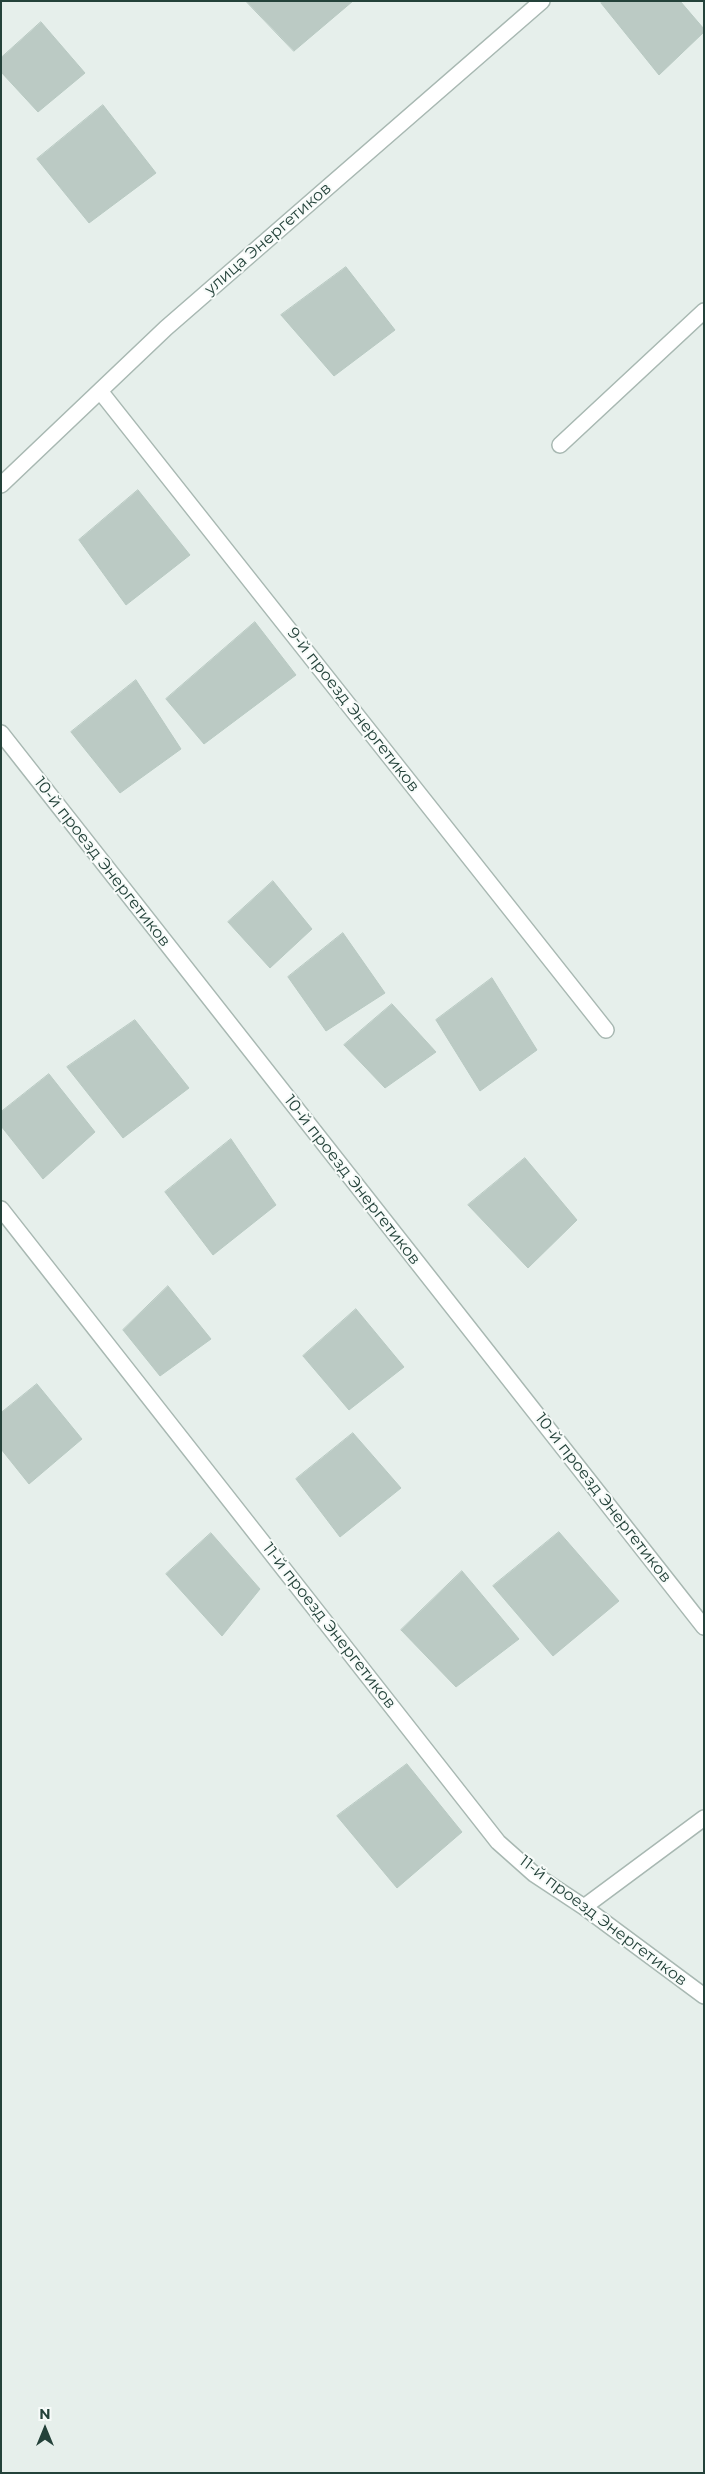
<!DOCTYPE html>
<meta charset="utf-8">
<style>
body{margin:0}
#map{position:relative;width:705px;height:2474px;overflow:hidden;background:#e6efeb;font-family:Montserrat,sans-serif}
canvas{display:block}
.frame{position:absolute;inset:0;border:2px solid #24423a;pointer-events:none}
.north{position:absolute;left:20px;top:2404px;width:50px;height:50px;-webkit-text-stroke:4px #f7fbf9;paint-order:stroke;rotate:0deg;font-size:14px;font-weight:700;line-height:20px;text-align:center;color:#24423a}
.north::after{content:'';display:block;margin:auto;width:18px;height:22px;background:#24423a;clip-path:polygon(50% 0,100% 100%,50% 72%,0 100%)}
</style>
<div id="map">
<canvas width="705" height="2474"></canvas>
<div class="frame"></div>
<div class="north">N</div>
</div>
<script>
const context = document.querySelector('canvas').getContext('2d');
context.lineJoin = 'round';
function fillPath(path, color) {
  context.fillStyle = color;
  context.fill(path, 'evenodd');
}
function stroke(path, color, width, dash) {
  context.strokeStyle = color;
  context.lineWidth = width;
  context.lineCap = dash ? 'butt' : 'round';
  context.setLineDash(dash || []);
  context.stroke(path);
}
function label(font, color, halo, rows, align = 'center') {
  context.font = font + ' Montserrat,sans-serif';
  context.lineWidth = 4;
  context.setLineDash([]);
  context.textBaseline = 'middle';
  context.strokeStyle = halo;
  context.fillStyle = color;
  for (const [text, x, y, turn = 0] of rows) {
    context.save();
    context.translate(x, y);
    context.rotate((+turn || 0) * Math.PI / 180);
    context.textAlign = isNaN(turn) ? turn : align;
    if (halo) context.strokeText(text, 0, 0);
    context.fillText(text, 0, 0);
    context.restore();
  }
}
const building = new Path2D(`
 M 246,1 L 353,1 L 294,51 Z
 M 604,1 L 680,1 L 704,29 L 704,32 L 659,75 L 601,3 Z
 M 41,22 L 85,73 L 38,112 L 1,72 L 1,58 Z
 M 103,105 L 156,173 L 89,223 L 37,159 Z
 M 346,267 L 395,330 L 334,376 L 281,315 Z
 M 138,490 L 190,555 L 126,605 L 79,540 Z
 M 255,622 L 296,675 L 204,744 L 166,699 Z
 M 136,680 L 181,749 L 120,793 L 71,732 Z
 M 273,881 L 312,929 L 270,968 L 228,922 Z
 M 343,933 L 385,993 L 326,1031 L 288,977 Z
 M 492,978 L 537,1050 L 480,1091 L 436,1020 Z
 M 392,1004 L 436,1052 L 385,1088 L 344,1045 Z
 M 135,1020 L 189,1088 L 123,1138 L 67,1067 Z
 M 49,1074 L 95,1132 L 43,1179 L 1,1126 L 1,1112 Z
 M 231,1139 L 276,1205 L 213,1255 L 165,1192 Z
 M 525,1158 L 577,1220 L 528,1268 L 468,1205 Z
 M 168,1286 L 211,1339 L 160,1376 L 123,1330 Z
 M 356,1309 L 404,1367 L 349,1410 L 303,1356 Z
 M 37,1384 L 82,1439 L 29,1484 L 1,1449 L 1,1413 Z
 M 353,1433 L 401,1488 L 340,1537 L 296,1479 Z
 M 559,1532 L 619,1601 L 553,1656 L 493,1586 Z
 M 211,1533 L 260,1589 L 222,1636 L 166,1574 Z
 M 462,1571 L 519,1639 L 456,1687 L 401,1630 Z
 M 407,1764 L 462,1832 L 397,1888 L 337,1816 Z`);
fillPath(building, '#bbcac4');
stroke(building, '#b8c9c2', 1);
const street = new Path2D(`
 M 100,391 L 606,1030
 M 560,445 L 704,311
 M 1,485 L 166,328 L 542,1
 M 1,733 L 704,1627
 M 1,1209 L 498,1842 L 534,1874 L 584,1907 L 704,1996
 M 584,1907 L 704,1818`);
stroke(street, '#a8b8b2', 18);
stroke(street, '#fff', 15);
label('16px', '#24423a', '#f7fbf9', [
 ["улица Энергетиков",268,239,-41],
 ["9-й проезд Энергетиков",353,710,52],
 ["10-й проезд Энергетиков",102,862,52],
 ["10-й проезд Энергетиков",352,1180,52],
 ["10-й проезд Энергетиков",603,1498,52],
 ["11-й проезд Энергетиков",329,1626,52],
 ["11-й проезд Энергетиков",603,1921,37]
]);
</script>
